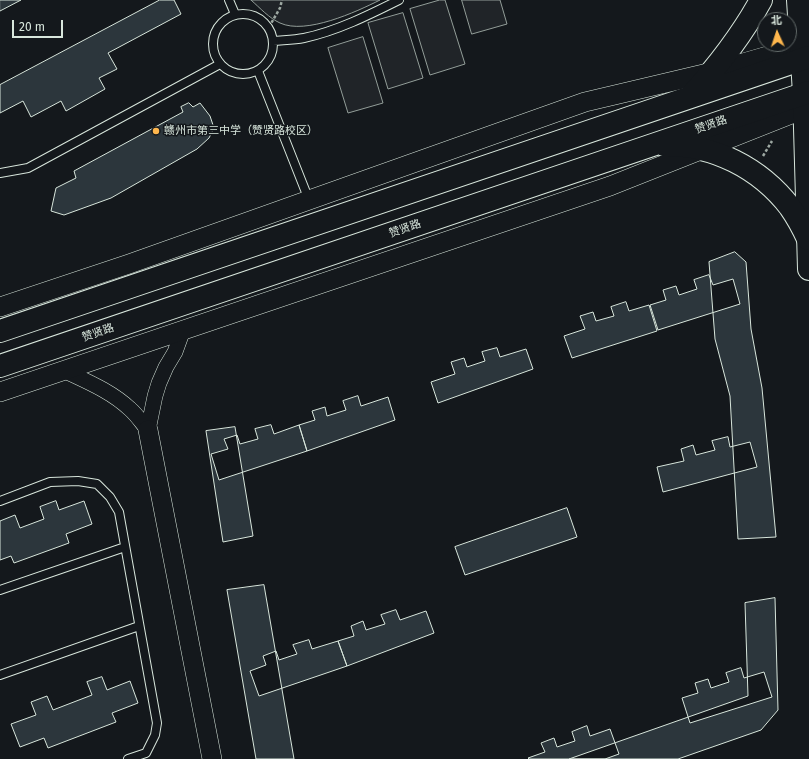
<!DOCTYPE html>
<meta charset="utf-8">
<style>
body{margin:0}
#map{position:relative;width:809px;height:759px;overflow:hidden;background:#14181c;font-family:"Fira Sans","Noto Sans SC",sans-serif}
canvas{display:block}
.north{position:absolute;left:757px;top:12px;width:40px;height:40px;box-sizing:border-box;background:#14181c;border:1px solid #626a69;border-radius:50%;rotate:357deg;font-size:11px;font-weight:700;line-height:16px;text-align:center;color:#d8e6dc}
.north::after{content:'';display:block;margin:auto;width:14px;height:18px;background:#ffb74d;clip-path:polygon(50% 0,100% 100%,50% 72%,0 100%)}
.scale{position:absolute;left:12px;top:20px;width:51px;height:18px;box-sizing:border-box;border:2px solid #d8e6dc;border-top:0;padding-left:5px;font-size:12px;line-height:14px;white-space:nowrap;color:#d8e6dc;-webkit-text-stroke:3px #14181c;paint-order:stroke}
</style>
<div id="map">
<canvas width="809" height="759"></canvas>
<div class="north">北</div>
<div class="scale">20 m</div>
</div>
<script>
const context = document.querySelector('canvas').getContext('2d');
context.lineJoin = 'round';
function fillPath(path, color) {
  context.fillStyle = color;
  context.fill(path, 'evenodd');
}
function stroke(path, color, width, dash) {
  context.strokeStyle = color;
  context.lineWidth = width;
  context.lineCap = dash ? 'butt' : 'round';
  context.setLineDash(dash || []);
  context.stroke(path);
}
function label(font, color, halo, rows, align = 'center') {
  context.font = font + ' "Fira Sans","Noto Sans SC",sans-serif';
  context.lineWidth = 3;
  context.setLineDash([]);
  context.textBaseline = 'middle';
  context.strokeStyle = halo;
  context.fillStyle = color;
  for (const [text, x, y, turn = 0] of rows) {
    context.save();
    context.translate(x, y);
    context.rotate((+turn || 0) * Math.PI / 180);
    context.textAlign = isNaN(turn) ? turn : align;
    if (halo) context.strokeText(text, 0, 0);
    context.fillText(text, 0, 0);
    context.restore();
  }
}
const green = new Path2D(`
 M 251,0 L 380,0 C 356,12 306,35 280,23 C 269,18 260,8 251,0 Z
 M 440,0 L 445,0 L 465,64 L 430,75 L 410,9 Z
 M 462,0 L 500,0 L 507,24 L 472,34 Z
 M 403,13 L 423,78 L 388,89 L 368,23 Z
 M 363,37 L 383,103 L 348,113 L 328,48 Z`);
fillPath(green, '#202428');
stroke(green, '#939e99', 1);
const building = new Path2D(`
 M 0,0 L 21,0 L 0,11 Z
 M 160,0 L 174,0 L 181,14 L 108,53 L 117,69 L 99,78 L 105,89 L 66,111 L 61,101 L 31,117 L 23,101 L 0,113 L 0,85 Z
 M 189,103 L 193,107 L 200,103 L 210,116 L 214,128 L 209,138 L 197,149 L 111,198 L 64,215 L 51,211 L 56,188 L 76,178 L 74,171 L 183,112 L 181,107 Z
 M 735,252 L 746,262 L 751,329 L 762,388 L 776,537 L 738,539 L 730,396 L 715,339 L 709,262 Z
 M 709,275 L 713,285 L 733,279 L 740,304 L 658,330 L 650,305 L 666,300 L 663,290 L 676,286 L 679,295 L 697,289 L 694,280 Z
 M 626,302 L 629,311 L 649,305 L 657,331 L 572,358 L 564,336 L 585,329 L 580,316 L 593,312 L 596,321 L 614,316 L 611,307 Z
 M 497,348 L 500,357 L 526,349 L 533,369 L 438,403 L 431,382 L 455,374 L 451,362 L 464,358 L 467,367 L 485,361 L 482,352 Z
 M 358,396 L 361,406 L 388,397 L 395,420 L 307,451 L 299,425 L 315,420 L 312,411 L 325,407 L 327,416 L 346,410 L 343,401 Z
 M 271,425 L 274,434 L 299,425 L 307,451 L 219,480 L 211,454 L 228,449 L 224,439 L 237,435 L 240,444 L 258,439 L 255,429 Z
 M 235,427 L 253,536 L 223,542 L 206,431 Z
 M 728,437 L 730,447 L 750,442 L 757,467 L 663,492 L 657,467 L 684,461 L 681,449 L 693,445 L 696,455 L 715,450 L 712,441 Z
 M 56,501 L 59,510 L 84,501 L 92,524 L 66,534 L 69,543 L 14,563 L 11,556 L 0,560 L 0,521 L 15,515 L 20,528 L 44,519 L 40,507 Z
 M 567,508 L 577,537 L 465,575 L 455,547 Z
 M 264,585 L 294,759 L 256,759 L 227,590 Z
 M 775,598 L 778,710 L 761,730 L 678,759 L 569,759 L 748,696 L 745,603 Z
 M 396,610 L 400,620 L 426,611 L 434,633 L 347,666 L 338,641 L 354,636 L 351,626 L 363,621 L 366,630 L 385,624 L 381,615 Z
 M 309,640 L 312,649 L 338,641 L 347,666 L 259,696 L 250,671 L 266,665 L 263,656 L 276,651 L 279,660 L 297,654 L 293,645 Z
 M 741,668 L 744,678 L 764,672 L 772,697 L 690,723 L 682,698 L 698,693 L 695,683 L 708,679 L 711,688 L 729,682 L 726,673 Z
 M 102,677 L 107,690 L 130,681 L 138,703 L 112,713 L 116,722 L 48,748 L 44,738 L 20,747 L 11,724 L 36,715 L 31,702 L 47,696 L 53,710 L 92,695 L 87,682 Z
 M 587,726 L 590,736 L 610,729 L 619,754 L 605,759 L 529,759 L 528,758 L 545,752 L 541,743 L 554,738 L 557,747 L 575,741 L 572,732 Z`);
fillPath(building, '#2c363c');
stroke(building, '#d8e6dc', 1);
const service = new Path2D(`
 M 229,0 L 235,14
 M213 44a30 30 0 1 1 60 0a30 30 0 1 1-60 0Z
 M 273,41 C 283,40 294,40 304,38 C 337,31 369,15 399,0
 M 258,71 L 309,200
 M 0,173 L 28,168 L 220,64
 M 0,501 L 50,482 L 78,481 L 97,484 L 110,497 L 119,512 L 157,723 L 155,735 L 146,753 L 128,759
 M 0,590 L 125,547
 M 0,675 L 139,626`);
const minor = new Path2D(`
 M 63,370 C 86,381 111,391 130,409 C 137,415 142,423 148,430
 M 148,430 L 155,396 L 159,383 L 166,367 L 175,352 L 183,330`);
const tertiary = new Path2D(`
 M 0,307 L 129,264 L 585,102 L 712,72 L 809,44
 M 0,392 L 610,186 L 809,107
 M 148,430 L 212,759`);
const secondary = new Path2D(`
 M 798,0 L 804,93 L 809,269`);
const primary = new Path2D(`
 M 690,97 C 717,67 742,35 761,0
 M 664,145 C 713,144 760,168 790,207 C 797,217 803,228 808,239
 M 0,331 L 809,57
 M 0,366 L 809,92`);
stroke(service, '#d8e6dc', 10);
stroke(minor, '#d8e6dc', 16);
stroke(tertiary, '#d8e6dc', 20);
stroke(secondary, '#d8e6dc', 24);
stroke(primary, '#d8e6dc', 24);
stroke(new Path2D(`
 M 269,27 L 280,8 L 282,0
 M 763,156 L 772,141`), '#9da8a2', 2.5, [3, 2]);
stroke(service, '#14181c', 8);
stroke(minor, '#14181c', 15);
stroke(tertiary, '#14181c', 19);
stroke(secondary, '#14181c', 22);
stroke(primary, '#14181c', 22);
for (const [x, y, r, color] of [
 [156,131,4,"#ffb74d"]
]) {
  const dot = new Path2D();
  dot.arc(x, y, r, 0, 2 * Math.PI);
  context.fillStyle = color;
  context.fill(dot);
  stroke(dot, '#14181c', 1.5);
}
label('11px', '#d8e6dc', '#14181c', [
 ["赞贤路",711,125,-19],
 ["赞贤路",405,229,-19],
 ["赞贤路",98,333,-19]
]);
label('11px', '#d8e6dc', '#14181c', [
 ["赣州市第三中学（赞贤路校区）",164,131]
], 'left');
</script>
